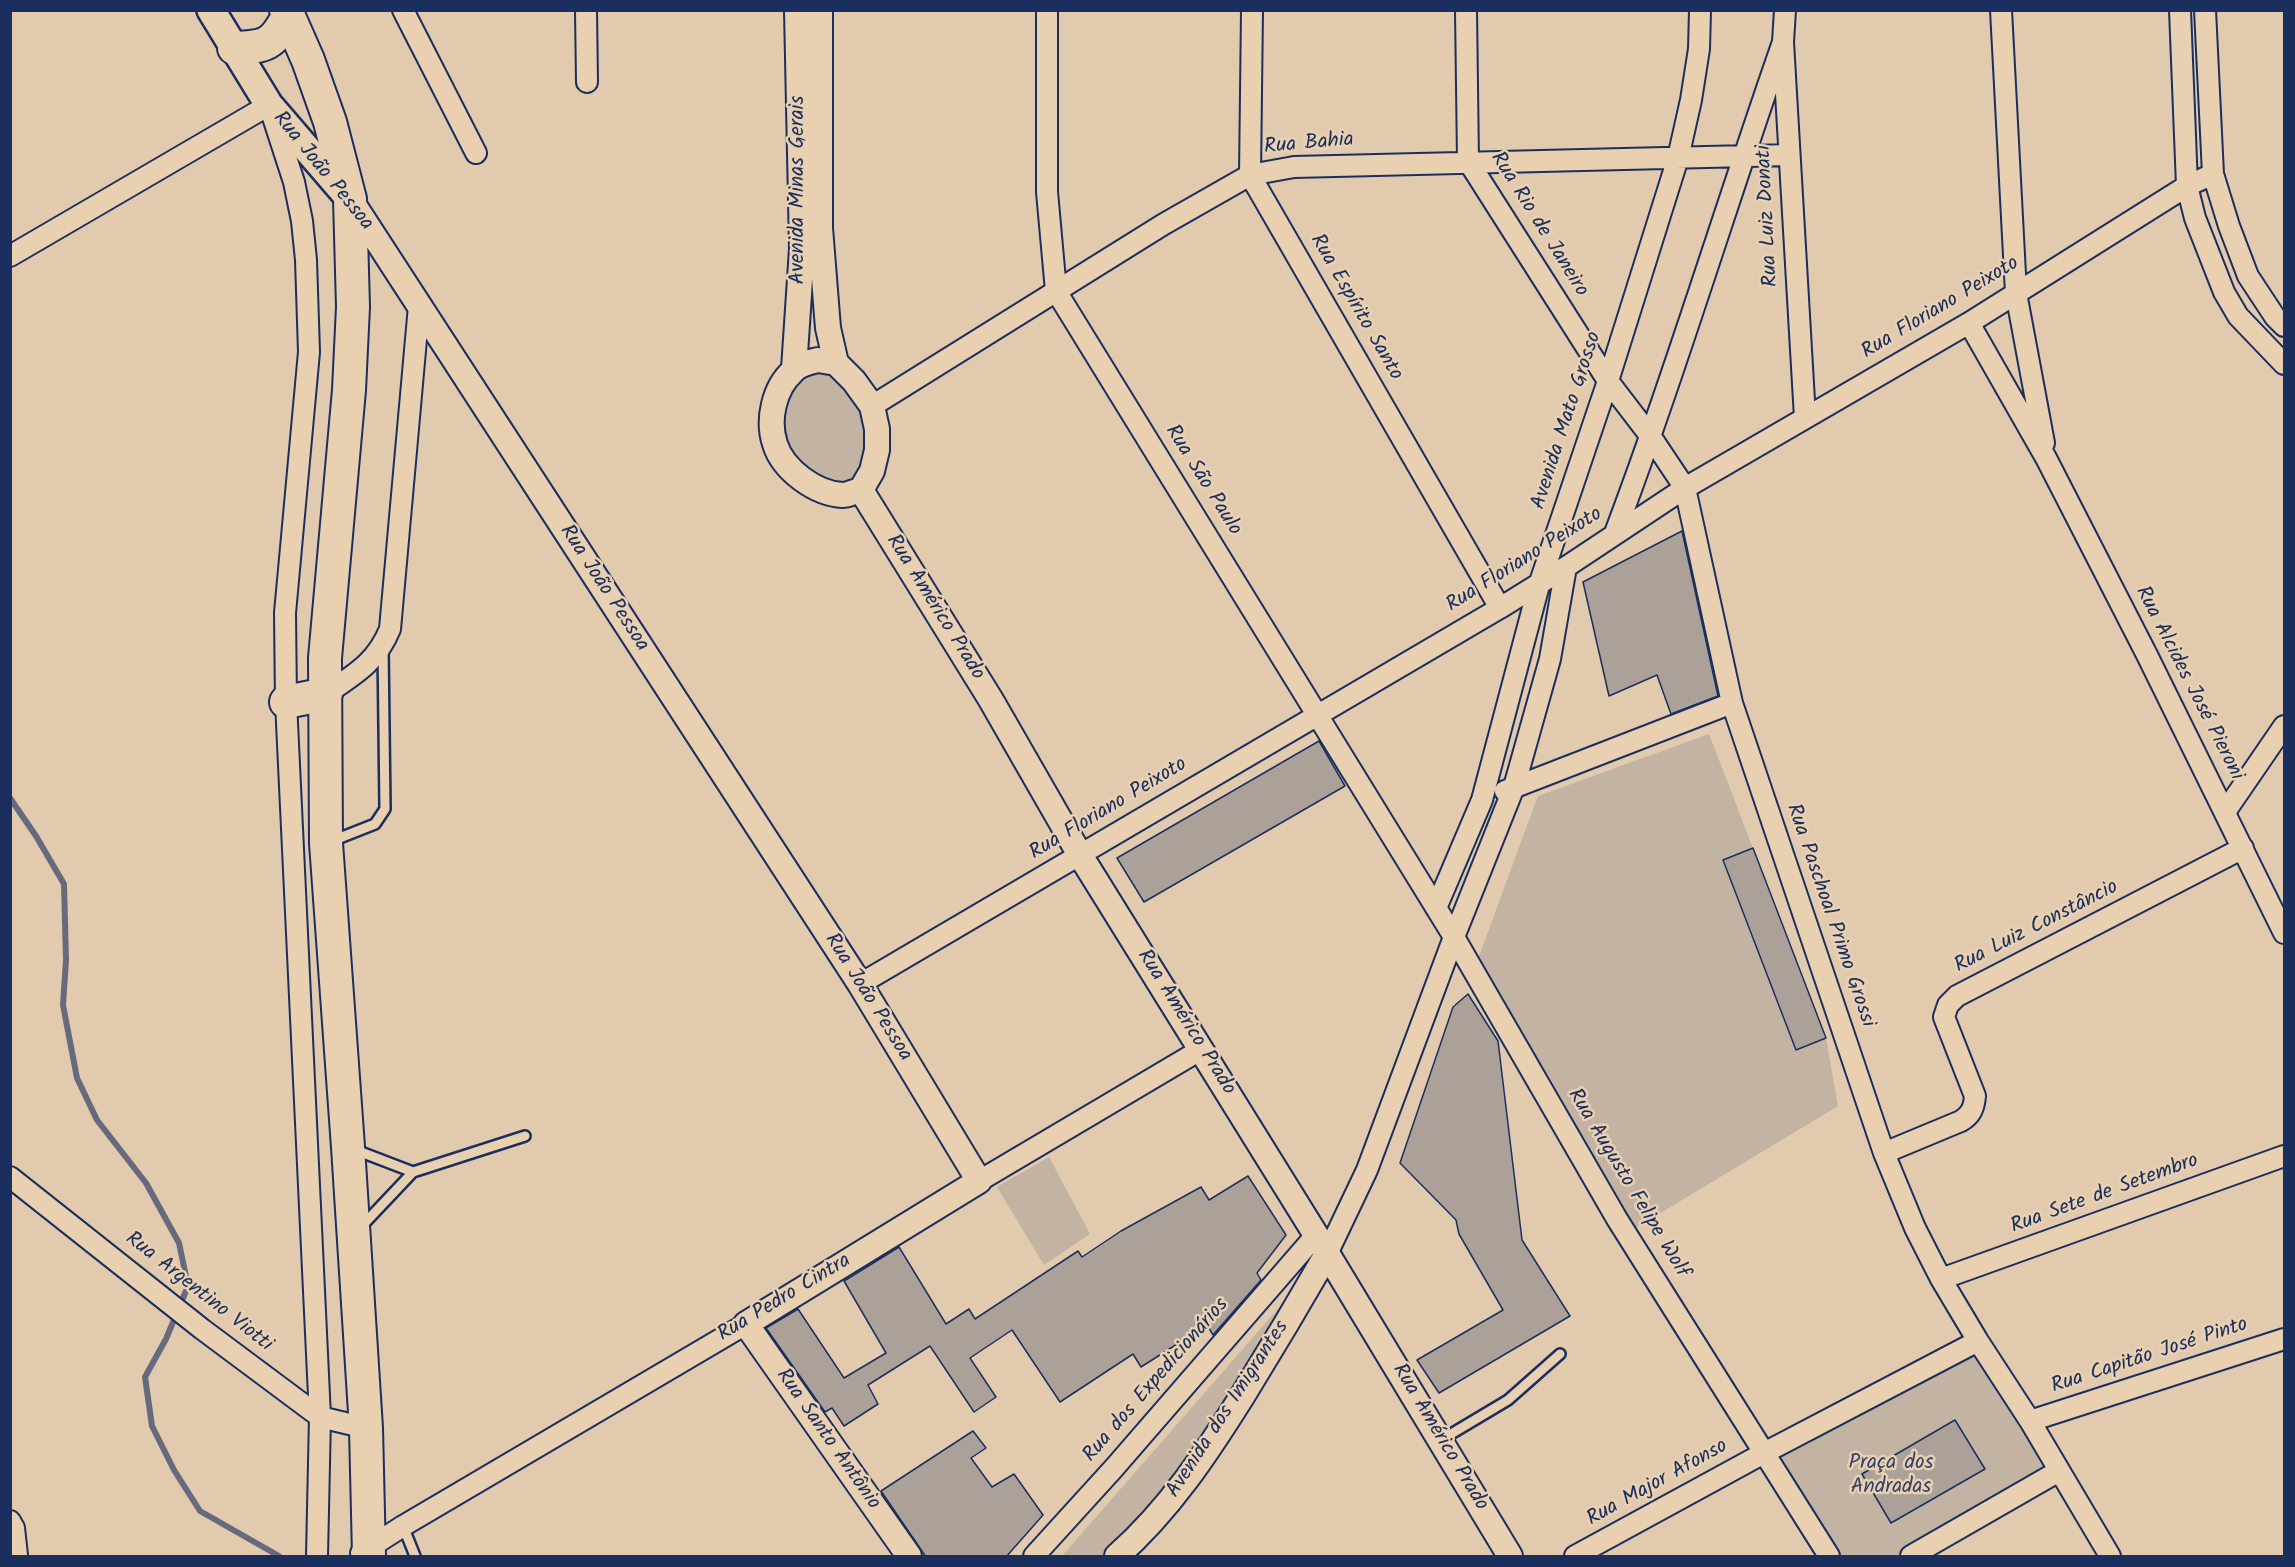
<!DOCTYPE html>
<meta charset="utf-8">
<style>
body{margin:0}
#map{position:relative;width:2295px;height:1567px;overflow:hidden;background:#e1caae;font-family:Kalam,sans-serif}
canvas{display:block}
.frame{position:absolute;inset:0;border:12px solid #1b2f5e;pointer-events:none}
</style>
<div id="map">
<canvas width="2295" height="1567"></canvas>
<div class="frame"></div>
</div>
<script>
const context = document.querySelector('canvas').getContext('2d');
context.lineJoin = 'round';
function fillPath(path, color) {
  context.fillStyle = color;
  context.fill(path, 'evenodd');
}
function stroke(path, color, width, dash) {
  context.strokeStyle = color;
  context.lineWidth = width;
  context.lineCap = dash ? 'butt' : 'round';
  context.setLineDash(dash || []);
  context.stroke(path);
}
function label(font, color, halo, rows, align = 'center') {
  context.font = font + ' Kalam,sans-serif';
  context.lineWidth = 5;
  context.setLineDash([]);
  context.textBaseline = 'middle';
  context.strokeStyle = halo;
  context.fillStyle = color;
  for (const [text, x, y, turn = 0] of rows) {
    context.save();
    context.translate(x, y);
    context.rotate((+turn || 0) * Math.PI / 180);
    context.textAlign = isNaN(turn) ? turn : align;
    if (halo) context.strokeText(text, 0, 0);
    context.fillText(text, 0, 0);
    context.restore();
  }
}
fillPath(new Path2D(`
 M 827,373 C 856,393 885,441 857,473 C 851,479 846,484 837,483 C 825,483 810,473 798,468 L 780,429 L 790,390 L 802,374 Z
 M 1709,734 L 1826,1038 L 1838,1106 L 1629,1232 L 1475,967 L 1538,796 Z
 M 1049,1157 L 1090,1234 L 1044,1265 L 997,1187 Z
 M 1318,1263 L 1124,1556 L 1062,1556 Z
 M 1978,1341 L 2059,1471 L 1911,1556 L 1829,1556 L 1764,1453 Z`), '#c3b3a2');
stroke(new Path2D(`
 M 10,798 L 36,836 L 64,884 L 66,960 L 63,1005 L 77,1078 L 97,1120 L 146,1183 L 179,1243 L 188,1286 L 166,1339 L 145,1377 L 152,1426 L 174,1470 L 200,1511 L 279,1556`), '#676a7d', 6);
const building = new Path2D(`
 M 1682,531 L 1718,696 L 1671,714 L 1657,675 L 1609,696 L 1583,582 Z
 M 1319,741 L 1345,786 L 1144,902 L 1117,858 Z
 M 1753,848 L 1826,1038 L 1796,1050 L 1723,860 Z
 M 1468,994 L 1498,1041 L 1522,1240 L 1570,1316 L 1439,1393 L 1417,1360 L 1503,1310 L 1459,1234 L 1456,1220 L 1400,1163 L 1453,1007 Z
 M 1248,1176 L 1286,1235 L 1257,1273 L 1261,1280 L 1213,1335 L 1207,1325 L 1141,1367 L 1133,1354 L 1060,1402 L 1012,1330 L 970,1358 L 996,1397 L 974,1412 L 930,1346 L 868,1385 L 878,1404 L 844,1426 L 832,1408 L 825,1412 L 766,1328 L 798,1309 L 844,1378 L 886,1353 L 844,1281 L 899,1247 L 946,1324 L 969,1309 L 975,1319 L 1078,1251 L 1082,1257 L 1121,1231 L 1201,1187 L 1209,1200 Z
 M 1955,1420 L 1985,1469 L 1891,1523 L 1862,1474 Z
 M 973,1431 L 986,1448 L 971,1458 L 992,1487 L 1014,1474 L 1043,1515 L 1006,1557 L 926,1557 L 881,1491 Z`);
fillPath(building, '#aca198');
stroke(building, '#1b2f5e', 1.5);
const service = new Path2D(`
 M 332,841 L 375,824 L 385,809 L 383,647
 M 353,1149 L 413,1172 L 525,1136
 M 361,1227 L 413,1172
 M 1441,1440 L 1508,1400 L 1560,1354
 M 403,1526 L 415,1556`);
const minor = new Path2D(`
 M 403,10 L 476,153
 M 586,10 L 587,82
 M 1047,10 L 1047,192 L 1056,291 L 1454,937 L 1617,1219 L 1829,1556
 M 1252,10 L 1250,175 L 1500,608
 M 1466,10 L 1468,161 L 1608,381 L 1651,437 L 1685,488 L 1732,703 L 1884,1153 L 1915,1228 L 1941,1279 L 1978,1341 L 2030,1421 L 2110,1556
 M 1785,10 L 1783,42 L 1805,418
 M 2001,10 L 2016,293 L 2044,443
 M 2180,10 L 2187,186 L 2195,218 L 2224,292 L 2238,316 L 2284,364
 M 2205,10 L 2213,174 L 2229,226 L 2248,276 L 2275,317 L 2284,326
 M 10,256 L 269,105 L 294,182 L 302,221 L 306,260 L 309,352 L 285,613 L 286,702 L 320,1417 L 317,1556
 M 1969,323 L 2046,458 L 2147,655 L 2284,933
 M 872,406 L 1164,224 L 1250,175 L 1294,167 L 1789,155
 M 1615,533 C 1676,371 1726,205 1783,42
 M 326,694 C 355,674 376,663 390,629 L 419,306
 M 1505,791 L 1732,703
 M 2225,812 L 2284,726
 M 1436,908 L 1482,800 L 1539,585 L 1608,381 L 1678,158 L 1691,100 L 1699,49 L 1700,10
 M 860,984 L 1500,608 L 1566,567 L 1685,488 L 1969,323 L 2187,186 L 2213,174
 M 1884,1153 L 1961,1121 C 1971,1115 1974,1108 1975,1096 L 1944,1017 L 1948,1005 L 1957,996 L 2243,848
 M 10,1177 L 202,1329 L 320,1417 L 366,1428
 M 979,1181 L 1202,1049
 M 1327,1254 L 1367,1170 L 1454,937 L 1514,787 L 1550,659 L 1566,567
 M 1941,1279 L 2284,1156
 M 2030,1421 L 2284,1339
 M 10,1521 L 14,1528 L 17,1555
 M 361,1553 L 403,1526 L 746,1324
 M 1034,1556 L 1114,1468 L 1316,1235
 M 1575,1556 L 1764,1453 L 1978,1341
 M 1911,1556 L 2059,1471`);
const tertiary = new Path2D(`
 M 820,10 L 820,228 L 828,328 L 836,363
 M 350,199 L 860,984 L 979,1181 L 746,1324 L 909,1556
 M 818,360 L 836,363 L 854,381 L 872,406 L 877,429 L 877,450 L 872,471 L 861,490 C 855,491 848,495 843,495 C 816,494 783,470 775,444 C 767,420 774,388 793,371 C 799,364 810,362 818,360 Z
 M 794,369 L 802,249 L 797,10
 M 861,490 L 991,700 L 1080,855 L 1316,1235 L 1510,1556
 M 1117,1556 C 1169,1510 1206,1454 1243,1395 C 1272,1348 1300,1301 1327,1254`);
const secondary = new Path2D(`
 M 211,10 L 269,105 L 350,199`);
const trunk = new Path2D(`
 M 286,10 L 308,60 L 330,122 L 350,199 L 353,307 L 349,390 L 325,658 L 326,843 L 348,1147 L 366,1428 L 369,1556
 M 234,48 C 266,47 273,45 288,16
 M 286,702 L 326,694`);
stroke(service, '#1b2f5e', 14);
stroke(minor, '#1b2f5e', 24);
stroke(tertiary, '#1b2f5e', 28);
stroke(secondary, '#1b2f5e', 32);
stroke(trunk, '#1b2f5e', 36);
stroke(service, '#e9d0b1', 9);
stroke(minor, '#e9d0b1', 20);
stroke(tertiary, '#e9d0b1', 24);
stroke(secondary, '#e9d0b1', 27);
stroke(trunk, '#e9d0b1', 32);
label('21px', '#1b2f5e', '#e9d0b1', [
 ["Rua Bahia",1309,145,-5],
 ["Rua João Pessoa",322,172,51],
 ["Avenida Minas Gerais",799,190,-90],
 ["Rua Luiz Donati",1769,216,-93],
 ["Rua Rio de Janeiro",1538,225,58],
 ["Rua Espírito Santo",1355,308,60],
 ["Rua Floriano Peixoto",1941,309,-31],
 ["Avenida Mato Grosso",1568,421,-72],
 ["Rua São Paulo",1202,481,58],
 ["Rua Floriano Peixoto",1525,561,-32],
 ["Rua João Pessoa",603,589,57],
 ["Rua Américo Prado",934,608,58],
 ["Rua Alcides José Pieroni",2188,684,63],
 ["Rua Floriano Peixoto",1109,810,-31],
 ["Rua Paschoal Primo Grossi",1829,916,71],
 ["Rua Luiz Constâncio",2037,928,-27],
 ["Rua João Pessoa",867,998,58],
 ["Rua Américo Prado",1185,1023,58],
 ["Rua Augusto Felipe Wolf",1627,1184,59],
 ["Rua Sete de Setembro",2105,1195,-20],
 ["Rua Argentino Viotti",198,1293,38],
 ["Rua Pedro Cintra",785,1299,-31],
 ["Rua Capitão José Pinto",2150,1357,-18],
 ["Rua dos Expedicionários",1157,1381,-49],
 ["Avenida dos Imigrantes",1229,1410,-57],
 ["Rua Américo Prado",1439,1438,59],
 ["Rua Santo Antônio",827,1440,55],
 ["Rua Major Afonso",1658,1484,-29]
]);
label('21px', '#344368', '#e9d0b1', [
 ["Praça dos",1891,1464],
 ["Andradas",1891,1488]
]);
</script>
